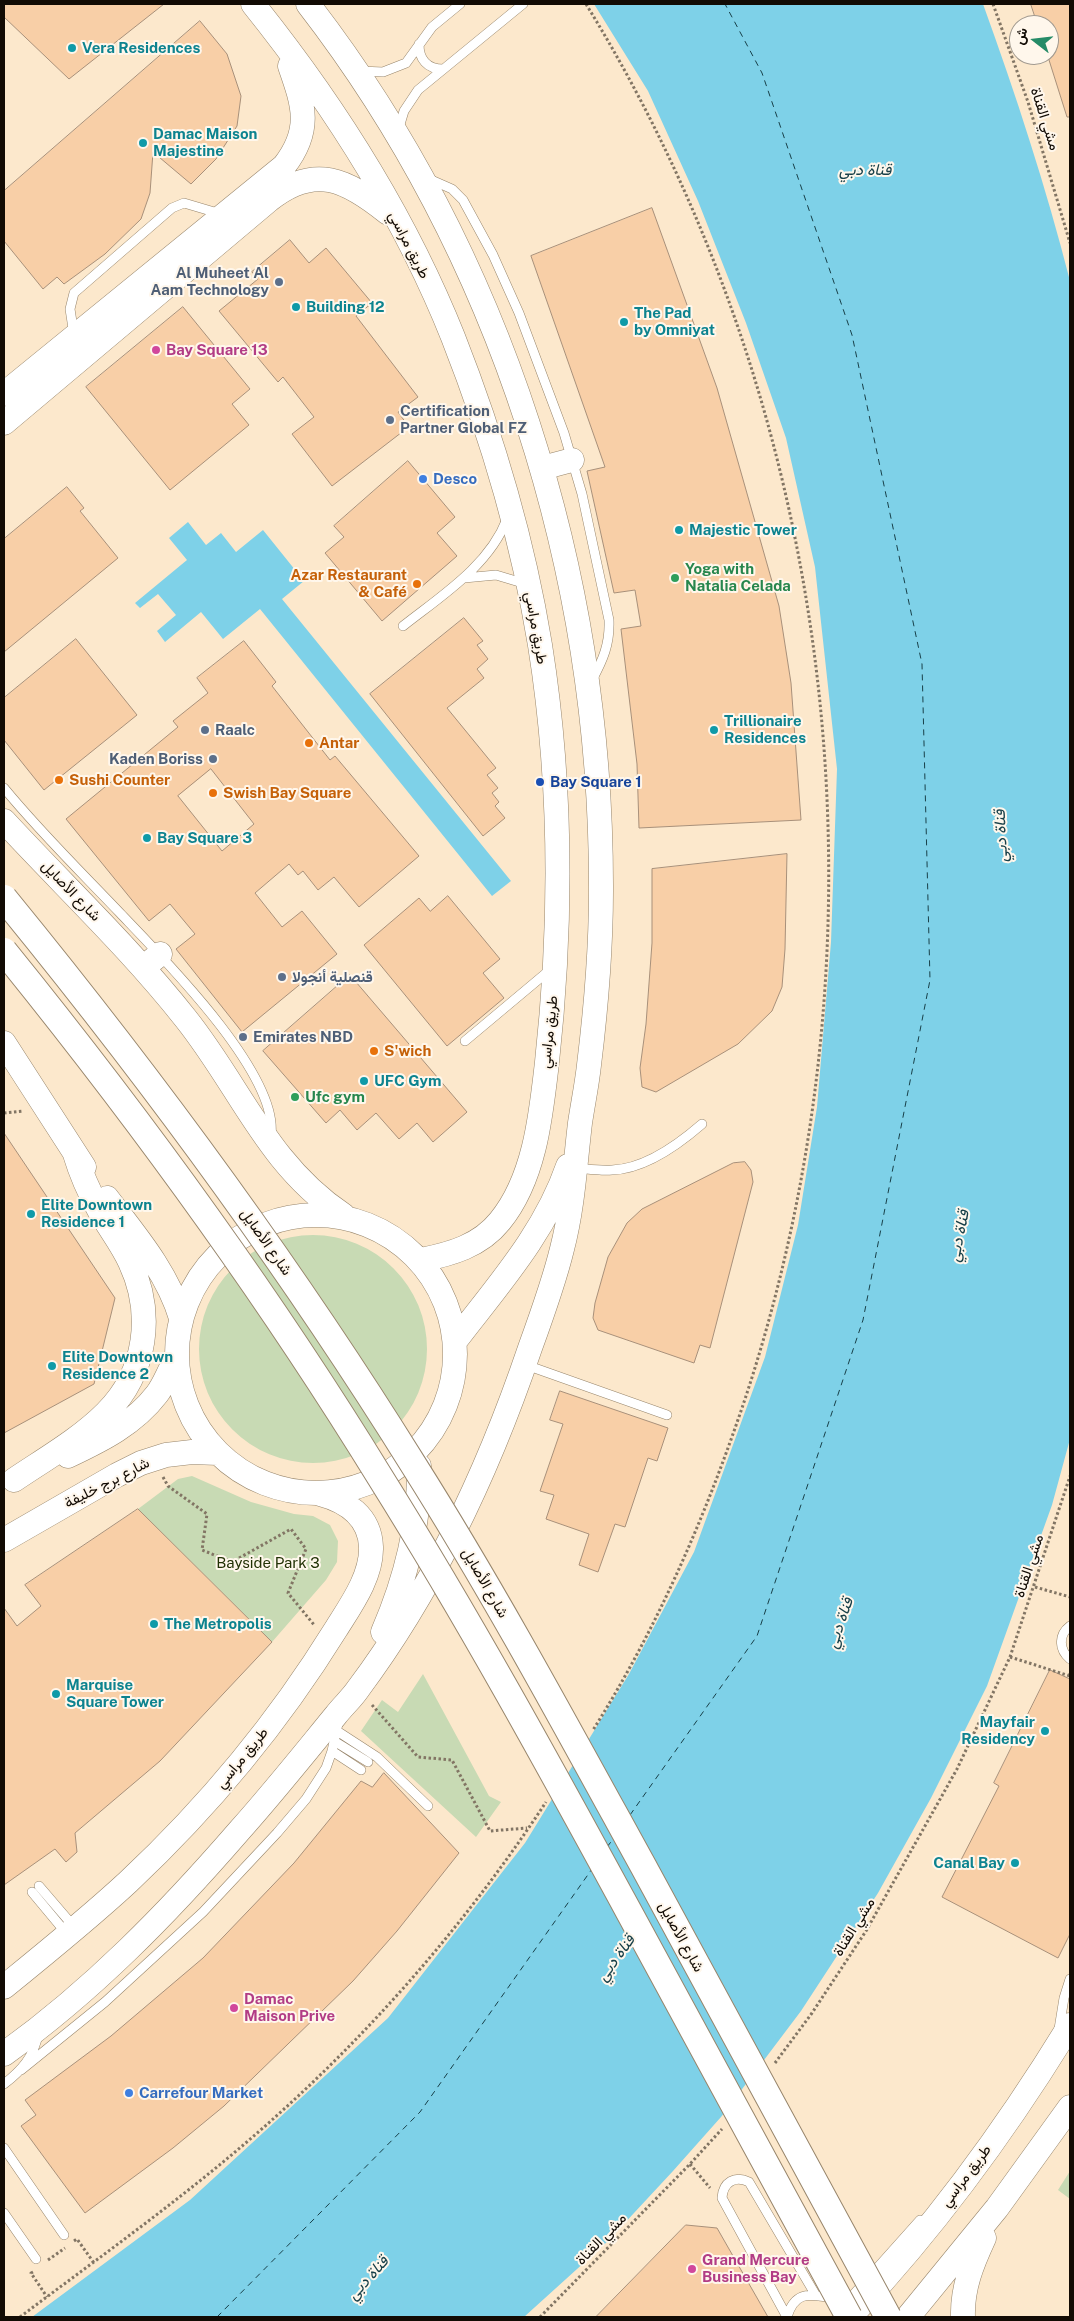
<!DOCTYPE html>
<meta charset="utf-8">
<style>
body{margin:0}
#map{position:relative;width:1074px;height:2321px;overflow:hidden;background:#fce8cc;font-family:"Public Sans",Vazirmatn,sans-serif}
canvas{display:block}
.frame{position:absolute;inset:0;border:5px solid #120b04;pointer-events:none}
.north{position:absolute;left:1009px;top:15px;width:50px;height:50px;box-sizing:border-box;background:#fff7ec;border:1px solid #a0998f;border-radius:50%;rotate:286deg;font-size:14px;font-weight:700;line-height:20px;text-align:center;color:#120b04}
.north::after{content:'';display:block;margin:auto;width:18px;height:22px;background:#268b67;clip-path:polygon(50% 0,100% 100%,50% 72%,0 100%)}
</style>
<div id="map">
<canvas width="1074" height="2321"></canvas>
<div class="frame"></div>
<div class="north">ش</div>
</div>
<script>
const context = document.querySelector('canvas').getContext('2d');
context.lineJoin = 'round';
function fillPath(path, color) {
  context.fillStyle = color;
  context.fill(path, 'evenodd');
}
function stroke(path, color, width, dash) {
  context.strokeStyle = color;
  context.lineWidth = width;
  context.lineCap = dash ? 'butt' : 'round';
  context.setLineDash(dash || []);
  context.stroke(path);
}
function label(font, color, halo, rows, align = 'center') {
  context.font = font + ' "Public Sans",Vazirmatn,sans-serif';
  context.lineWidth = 4;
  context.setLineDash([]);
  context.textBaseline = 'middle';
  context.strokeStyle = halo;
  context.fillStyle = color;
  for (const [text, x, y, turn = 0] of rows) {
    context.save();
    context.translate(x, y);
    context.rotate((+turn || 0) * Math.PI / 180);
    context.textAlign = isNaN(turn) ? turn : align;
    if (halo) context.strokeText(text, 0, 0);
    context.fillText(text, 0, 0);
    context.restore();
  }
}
fillPath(new Path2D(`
 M199 1349a114 114 0 1 1 228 0a114 114 0 1 1-228 0Z
 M 192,1476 L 251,1502 L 294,1514 L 313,1516 L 330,1525 L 338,1541 L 337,1562 L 326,1580 L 272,1642 L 138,1509 L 178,1479 Z
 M 423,1674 L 489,1796 L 501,1802 L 476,1837 L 361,1731 L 382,1700 L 398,1712 Z
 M 1070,2171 L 1070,2199 L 1058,2190 Z`), '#c8dab4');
fillPath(new Path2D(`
 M 594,4 L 983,4 C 1016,95 1046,187 1070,281 L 1070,1439 L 1052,1505 L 987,1686 L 931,1798 L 878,1893 L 801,2011 L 721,2117 L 673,2171 L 608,2241 L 524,2317 L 32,2317 L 190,2200 L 388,2018 L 525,1843 L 629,1674 L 694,1552 L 765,1357 L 798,1225 L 817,1107 L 831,942 L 837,769 L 815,567 L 786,438 L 746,323 L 698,201 L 648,91 Z
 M 188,522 L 206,545 L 221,533 L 236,552 L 263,530 L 304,581 L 282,599 L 511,881 L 492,896 L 260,609 L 223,639 L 201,612 L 165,642 L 157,631 L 176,615 L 158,594 L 140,608 L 135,603 L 187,560 L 169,538 Z`), '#7ed1e8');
stroke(new Path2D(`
 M 630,1815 L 757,1636 L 863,1320 L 930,980 L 922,664 L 852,335 L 762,73 L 725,4
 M 607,1847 L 614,1838
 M 217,2317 L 420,2112 L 592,1869`), '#184049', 1, [6, 5]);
const building = new Path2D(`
 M 4,4 L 164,4 L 69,79 L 4,17 Z
 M 1031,4 L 1070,4 L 1070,117 L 1067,117 L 1049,60 L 1049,25 L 1038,25 Z
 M 200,21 L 227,54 L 241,96 L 237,126 L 216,159 L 191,184 L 153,152 L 150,193 L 141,219 L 105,254 L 64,284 L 57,277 L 43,289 L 4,241 L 4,191 Z
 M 652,208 L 717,388 L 779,606 L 791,683 L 801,820 L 639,828 L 637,764 L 621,629 L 641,626 L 635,590 L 614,593 L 587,471 L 605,467 L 531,256 Z
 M 290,240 L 309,263 L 326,248 L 372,303 L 356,316 L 418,397 L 398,412 L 406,423 L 406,429 L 332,486 L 292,434 L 314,417 L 283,377 L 278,382 L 219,311 L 258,279 L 252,272 Z
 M 183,307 L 250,389 L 232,404 L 249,425 L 170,490 L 86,387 Z
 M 408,461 L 455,517 L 437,533 L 457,556 L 382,621 L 325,553 L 344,537 L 334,526 Z
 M 67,487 L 84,508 L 80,511 L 118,558 L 4,652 L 4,539 Z
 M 464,618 L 483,641 L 477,645 L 488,659 L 477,669 L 484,678 L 447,708 L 496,768 L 487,775 L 498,788 L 492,793 L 499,802 L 495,806 L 505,818 L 483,836 L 370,694 Z
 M 76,639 L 137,715 L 44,790 L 4,740 L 4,698 Z
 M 244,641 L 276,682 L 272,686 L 330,760 L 335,756 L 419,856 L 359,907 L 334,877 L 318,890 L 303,871 L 298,875 L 289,864 L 255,893 L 282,927 L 302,911 L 337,954 L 242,1032 L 176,949 L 195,934 L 170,904 L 149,921 L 66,819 L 178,727 L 173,721 L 208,693 L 197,678 ZM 211,769 L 254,824 L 222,851 L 178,796 Z
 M 787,854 L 785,949 L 782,987 L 772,1011 L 738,1044 L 656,1092 L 642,1087 L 640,1068 L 646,1024 L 652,943 L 652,869 Z
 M 448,896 L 500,959 L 483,973 L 504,998 L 447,1046 L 364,945 L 419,898 L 430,911 Z
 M 350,975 L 467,1112 L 433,1142 L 417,1123 L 399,1139 L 376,1113 L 357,1130 L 340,1110 L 326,1123 L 263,1051 Z
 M 4,1133 L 115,1298 L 94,1384 L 4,1433 Z
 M 745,1162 L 751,1170 L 753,1182 L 710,1348 L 700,1345 L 694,1363 L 598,1330 L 593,1318 L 595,1303 L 608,1257 L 627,1223 L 642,1209 L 733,1163 Z
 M 560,1391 L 668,1428 L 657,1461 L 648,1458 L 625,1527 L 615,1524 L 598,1572 L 579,1565 L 589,1534 L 546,1519 L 554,1495 L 540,1491 L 563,1424 L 550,1420 Z
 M 138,1509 L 272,1642 L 160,1761 L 75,1833 L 77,1852 L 66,1862 L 55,1849 L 4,1885 L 4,1608 L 17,1626 L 41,1606 L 25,1585 Z
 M 1050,1670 L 1070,1679 L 1070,1934 L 1058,1958 L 942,1897 L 999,1786 L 994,1783 Z
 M 384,1773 L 459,1853 L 397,1931 L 353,1981 L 224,2106 L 173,2148 L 85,2213 L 21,2126 L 36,2115 L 25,2100 L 111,2036 L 203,1958 L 294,1863 L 361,1781 L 372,1787 Z
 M 686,2225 L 717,2228 L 768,2317 L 596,2317 Z`);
fillPath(building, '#f8cfa7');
stroke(building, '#a8907a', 1);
const lane = new Path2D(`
 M 419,44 C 419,59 427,69 443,69
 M 360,71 L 383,72 L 406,63 L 432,27 L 460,4
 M 398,131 L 404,111 L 418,90 L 523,4
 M 427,178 L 452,189 L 463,200 L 493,255 L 519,313 L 564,433 L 582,494 L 609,620 C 610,644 603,660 592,680
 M 74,335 L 70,309 L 74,293 L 172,208 L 184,203 L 221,214
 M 464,578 L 496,575 L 526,584
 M 403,626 C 441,596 489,566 507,519
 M 4,788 C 40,832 81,872 120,913 C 162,957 278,1073 271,1134
 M 465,1041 L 551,969
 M 577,1168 C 588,1169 601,1171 612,1170 C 644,1169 679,1144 702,1124
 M 526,1365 L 667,1415
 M 1070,1626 C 1058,1635 1059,1650 1070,1659
 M 337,1731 L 377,1757 L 428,1806
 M 334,1741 L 368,1762
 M 332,1751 L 361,1770
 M 39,1886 L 75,1928
 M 32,1892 L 67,1934
 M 1059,2029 L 1064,1998 L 1070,1979
 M 21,2070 L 105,2002 L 203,1912 L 277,1833 L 306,1799 L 326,1768 L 332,1751 L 338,1723
 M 4,2084 C 21,2071 34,2057 38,2034
 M 4,2148 L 64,2235
 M 4,2213 L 36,2259
 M 787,2317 L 722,2198 C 723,2182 735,2175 749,2182 L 815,2294
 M 787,2317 C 799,2277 827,2307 853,2295 L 920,2220`);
const secondary = new Path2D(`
 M 253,4 C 334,105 405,217 453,337 C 492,436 523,541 540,645 C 562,783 562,924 547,1062 C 541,1115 535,1178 500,1221 C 480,1246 451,1254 421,1260
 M 4,394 L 284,166 C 312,130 304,106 290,66
 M 4,423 L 269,200 C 315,163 347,180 388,213
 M 542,468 L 572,460
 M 4,821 C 65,887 130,948 186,1019 C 241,1088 267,1164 343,1215
 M 144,967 L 160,954
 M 4,1043 L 84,1167
 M 107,1198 C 136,1236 167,1272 181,1318
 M177 1354a139 139 0 1 1 278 0a139 139 0 1 1-278 0Z
 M 456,1340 C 498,1285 545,1233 568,1166
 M 68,1456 C 102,1440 134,1424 157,1394 C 164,1385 168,1373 174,1363
 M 14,1480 C 45,1459 80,1439 106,1413 C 147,1372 154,1313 130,1262 C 122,1244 109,1228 99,1210 C 89,1192 81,1174 75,1154
 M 4,1540 L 117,1475 L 141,1463 L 166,1455 L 192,1452 L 218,1453
 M 383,1632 C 406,1579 420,1525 419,1466
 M 4,1987 C 46,1953 88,1919 128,1882 C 207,1808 279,1721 336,1629 C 351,1605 372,1576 371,1547 C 370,1516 346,1501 320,1494
 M 4,2054 C 92,1991 168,1913 239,1831 C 273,1793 304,1754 336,1715 C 343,1706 352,1698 358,1689 C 435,1586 489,1469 530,1348 C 542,1315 554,1282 562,1249 C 573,1207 575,1165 580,1123 C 583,1103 587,1084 589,1065 C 596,1008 601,949 601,891 C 602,575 502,255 308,4
 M 850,2317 C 933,2229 1007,2128 1070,2025
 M 908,2317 L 997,2208 L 1070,2107
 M 963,2317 C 962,2288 972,2264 984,2238`);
stroke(lane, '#97856b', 10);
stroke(secondary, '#97856b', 25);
stroke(new Path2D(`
 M 586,4 C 842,421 898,945 742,1408 C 704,1520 656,1630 593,1730
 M 993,4 L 1028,102 L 1070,243
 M 4,1113 L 23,1111
 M 163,1477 L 168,1486 L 207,1514 L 202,1550 L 232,1562 L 291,1529 L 306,1549 L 288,1593 L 315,1626
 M 1035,1587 L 1070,1597
 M 1010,1657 L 1070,1676 L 1070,1673
 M 372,1705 L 418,1757 L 452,1760 L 490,1831 L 527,1828
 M 775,2063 L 812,2013 L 866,1931 L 957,1769 L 1010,1657 L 1070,1476
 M 690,2164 L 710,2188
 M 74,2241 L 77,2239 L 94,2263
 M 48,2260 L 65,2248
 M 33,2272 L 31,2273 L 47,2297
 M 20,2317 C 105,2253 193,2191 273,2119 C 376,2027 470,1918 546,1802
 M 540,2317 L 690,2164 L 722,2129`), '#827564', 3, [2.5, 2.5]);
stroke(lane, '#fff', 9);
stroke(secondary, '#fff', 24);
const primaryBridge = new Path2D(`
 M 4,898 C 152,1079 289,1265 413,1464 C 497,1597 571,1735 647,1873 C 727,2021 807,2169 888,2317
 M 4,951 C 140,1119 267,1293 380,1477 C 469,1619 549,1765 629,1912 C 702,2047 776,2182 849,2317`);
stroke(primaryBridge, '#97856b', 28, []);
stroke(primaryBridge, '#fff', 26);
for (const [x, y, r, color] of [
 [72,48,5,"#0f9aa8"],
 [143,143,5,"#0f9aa8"],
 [279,282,5,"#5c6f8a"],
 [296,307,5,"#0f9aa8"],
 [624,322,5,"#0f9aa8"],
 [156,350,5,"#d1479c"],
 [390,420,5,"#5c6f8a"],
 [423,479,5,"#3f7fe0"],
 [679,530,5,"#0f9aa8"],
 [675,578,5,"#2e9e5b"],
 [417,584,5,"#e8710a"],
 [205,730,5,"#5c6f8a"],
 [714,730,5,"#0f9aa8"],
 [309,743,5,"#e8710a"],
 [213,759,5,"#5c6f8a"],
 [59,780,5,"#e8710a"],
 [540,782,5,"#1a4fb4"],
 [213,793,5,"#e8710a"],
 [147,838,5,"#0f9aa8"],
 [282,977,5,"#5c6f8a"],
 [243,1037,5,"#5c6f8a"],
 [374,1051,5,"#e8710a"],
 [364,1081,5,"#0f9aa8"],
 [295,1097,5,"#2e9e5b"],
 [31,1214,5,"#0f9aa8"],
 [52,1366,5,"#0f9aa8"],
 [154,1624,5,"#0f9aa8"],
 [56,1694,5,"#0f9aa8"],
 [1045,1731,5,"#0f9aa8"],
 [1015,1863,5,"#0f9aa8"],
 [234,2008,5,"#d1479c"],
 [129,2093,5,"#3f7fe0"],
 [692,2269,5,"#d1479c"]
]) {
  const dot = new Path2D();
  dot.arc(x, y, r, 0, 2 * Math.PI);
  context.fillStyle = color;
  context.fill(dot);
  stroke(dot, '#fff7ec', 2);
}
label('bold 15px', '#0d838f', '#fff7ec', [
 ["Vera Residences",82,48],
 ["Damac Maison",153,134],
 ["Majestine",153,151],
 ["Building 12",306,307],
 ["The Pad",634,313],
 ["by Omniyat",634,330],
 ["Majestic Tower",689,530],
 ["Trillionaire",724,721],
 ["Residences",724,738],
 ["Bay Square 3",157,838],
 ["UFC Gym",374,1081],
 ["Elite Downtown",41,1205],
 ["Residence 1",41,1222],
 ["Elite Downtown",62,1357],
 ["Residence 2",62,1374],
 ["The Metropolis",164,1624],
 ["Marquise",66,1685],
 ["Square Tower",66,1702],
 ["Mayfair",1035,1722,"right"],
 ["Residency",1035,1739,"right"],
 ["Canal Bay",1005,1863,"right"]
], 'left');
label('15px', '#120b04', '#fff7ec', [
 ["مشي القناة",1045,119,72],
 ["طريق مراسي",409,245,63],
 ["طريق مراسي",536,628,80],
 ["شارع الأصايل",71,891,46],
 ["طريق مراسي",549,1032,-84],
 ["شارع الأصايل",266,1242,55],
 ["شارع برج خليفة",107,1483,-27],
 ["مشي القناة",1029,1566,-72],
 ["شارع الأصايل",485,1583,60],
 ["طريق مراسي",242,1758,-51],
 ["مشي القناة",854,1927,-58],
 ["شارع الأصايل",681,1937,61],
 ["طريق مراسي",966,2176,-53],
 ["مشي القناة",601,2239,-46]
]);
label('bold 15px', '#4e5e75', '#fff7ec', [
 ["Al Muheet Al",269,273,"right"],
 ["Aam Technology",269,290,"right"],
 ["Certification",400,411],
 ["Partner Global FZ",400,428],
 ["Raalc",215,730],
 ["Kaden Boriss",203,759,"right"],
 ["قنصلية أنجولا",292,977],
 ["Emirates NBD",253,1037]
], 'left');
label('bold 15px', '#b23c85', '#fff7ec', [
 ["Bay Square 13",166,350],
 ["Damac",244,1999],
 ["Maison Prive",244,2016],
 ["Grand Mercure",702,2260],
 ["Business Bay",702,2277]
], 'left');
label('bold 15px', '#366cbe', '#fff7ec', [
 ["Desco",433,479],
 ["Carrefour Market",139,2093]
], 'left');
label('bold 15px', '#27864d', '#fff7ec', [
 ["Yoga with",685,569],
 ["Natalia Celada",685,586],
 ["Ufc gym",305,1097]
], 'left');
label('bold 15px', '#c56008', '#fff7ec', [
 ["Azar Restaurant",407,575,"right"],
 ["& Café",407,592,"right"],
 ["Antar",319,743],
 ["Sushi Counter",69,780],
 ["Swish Bay Square",223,793],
 ["S'wich",384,1051]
], 'left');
label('bold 15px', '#164399', '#fff7ec', [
 ["Bay Square 1",550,782]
], 'left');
label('15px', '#223205', '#fff7ec', [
 ["Bayside Park 3",268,1563]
]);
label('italic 16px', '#184049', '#fff7ec', [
 ["قناة دبي",865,170],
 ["قناة دبي",1001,836,-93],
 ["قناة دبي",959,1236,-79],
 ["قناة دبي",840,1623,-71],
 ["قناة دبي",616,1958,-54],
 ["قناة دبي",368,2278,-48]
]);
</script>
